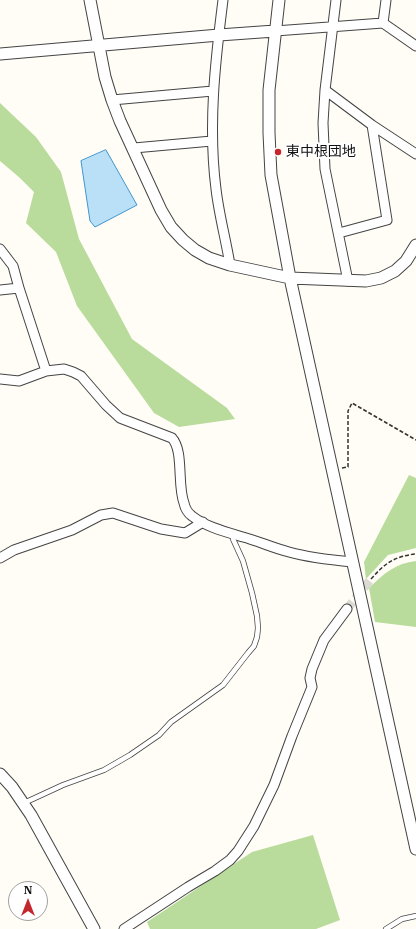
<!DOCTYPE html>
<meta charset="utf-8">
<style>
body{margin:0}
#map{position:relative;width:416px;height:929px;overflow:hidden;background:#fffdf5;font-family:"IBM Plex Serif",serif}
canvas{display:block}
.north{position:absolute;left:8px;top:881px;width:40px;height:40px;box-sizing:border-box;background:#fff;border:1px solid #a0a0a0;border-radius:50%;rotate:0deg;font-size:11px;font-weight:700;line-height:16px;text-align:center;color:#111}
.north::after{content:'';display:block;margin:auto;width:14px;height:18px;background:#c4262e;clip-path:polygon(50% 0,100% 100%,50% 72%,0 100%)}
</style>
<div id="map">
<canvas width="416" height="929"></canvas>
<div class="north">N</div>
</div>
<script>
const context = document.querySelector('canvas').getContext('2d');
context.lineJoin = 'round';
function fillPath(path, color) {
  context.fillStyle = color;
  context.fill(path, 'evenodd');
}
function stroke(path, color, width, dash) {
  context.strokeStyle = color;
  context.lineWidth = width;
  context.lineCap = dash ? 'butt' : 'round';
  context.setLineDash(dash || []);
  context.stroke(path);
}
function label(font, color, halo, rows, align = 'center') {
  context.font = font + ' "IBM Plex Serif","Noto Sans JP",serif';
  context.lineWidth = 4;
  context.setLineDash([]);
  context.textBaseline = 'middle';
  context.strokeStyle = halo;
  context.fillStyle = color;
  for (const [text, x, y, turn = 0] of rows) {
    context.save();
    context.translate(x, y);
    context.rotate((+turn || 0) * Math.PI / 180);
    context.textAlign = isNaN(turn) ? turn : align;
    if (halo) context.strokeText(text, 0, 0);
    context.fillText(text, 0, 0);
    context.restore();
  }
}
fillPath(new Path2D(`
 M 0,103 L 36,137 L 61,172 L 79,239 L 132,339 L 227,408 L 235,419 L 179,427 L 154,413 L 77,306 L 56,252 L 26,223 L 34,192 L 20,178 L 0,161 Z
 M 409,475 L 416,478 L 416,548 L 388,555 L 366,579 L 364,562 Z
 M 416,561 L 416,627 L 375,622 L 369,588 C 383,574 396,563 416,561 Z
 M 313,835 L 340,920 L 316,929 L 150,929 L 147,922 L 252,852 Z`), '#b9dc9c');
const water = new Path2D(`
 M 106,150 L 137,205 L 95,227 L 90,221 L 81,161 Z`);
fillPath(water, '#b9e0f7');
stroke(water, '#3f96cf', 1);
stroke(new Path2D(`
 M 347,609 L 371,579`), '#dbdad3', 9, [9, 4.5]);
const service = new Path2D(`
 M 24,803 L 63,785 L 104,770 L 130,755 L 159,735 L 171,722 L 223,685 L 248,653 L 254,646 L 257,637 L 258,628 L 257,616 L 252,593 L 243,561 L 233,539 L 233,535
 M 386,929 L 402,919 L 416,916`);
const minor = new Path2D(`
 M 223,0 C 215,63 208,126 216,189 C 219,215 226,240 230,265
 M 336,0 L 325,90 L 323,123 L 325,169 L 348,281
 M 383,23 L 386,0
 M 275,31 L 383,23 L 416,46
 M 325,90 L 372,125 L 416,154
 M 112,100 L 213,91
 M 134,148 L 212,141
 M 339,233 L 387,220 L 372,125
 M 0,249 L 13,266 L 19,288
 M 0,290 L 19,288 L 46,371
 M 0,379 L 19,381 L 46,371 L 64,369 L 73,372 L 81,376 L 106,405 L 120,418 L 172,438 C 184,451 177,485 184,503 C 185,508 188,513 192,516 C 206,527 226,532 243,537 C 258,541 273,548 289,552 C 310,558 331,560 353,562
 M 0,558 L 14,550 L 72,530 L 101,515 L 113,513 L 161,529 L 185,533 L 203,522
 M 124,929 L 188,887 L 215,871 L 230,860 L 238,851 L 254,826 L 274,785 L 292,736 L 312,687 L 310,678 L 312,669 L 324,640 L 347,609`);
const tertiary = new Path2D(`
 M 90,0 L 105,77 L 112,100 L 120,121 L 161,210 L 171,227 L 183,240 L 195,250 L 209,258 L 230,265 L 290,278 L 366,281 L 381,278 L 395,271 L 406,261 L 416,245
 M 279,0 L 269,90 L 269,133 L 271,175 L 290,278 L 416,849
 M 0,54 L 219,35 L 275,31
 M 0,774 L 12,787 L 31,815 L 94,929`);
stroke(service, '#444', 6);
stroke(minor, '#444', 11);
stroke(tertiary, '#444', 13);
stroke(new Path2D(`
 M 342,468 L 348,467 L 348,411 L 352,403 L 416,440
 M 371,579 C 385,563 395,556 416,554`), '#333', 1.5, [4, 2]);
stroke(service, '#fff', 4.5);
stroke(minor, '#fff', 9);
stroke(tertiary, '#fff', 11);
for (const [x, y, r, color] of [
 [278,152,4,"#c4262e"]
]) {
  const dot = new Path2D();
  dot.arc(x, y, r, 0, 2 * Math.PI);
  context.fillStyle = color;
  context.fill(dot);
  stroke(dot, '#fff', 1.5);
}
label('14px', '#111', '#fff', [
 ["東中根団地",286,152]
], 'left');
</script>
